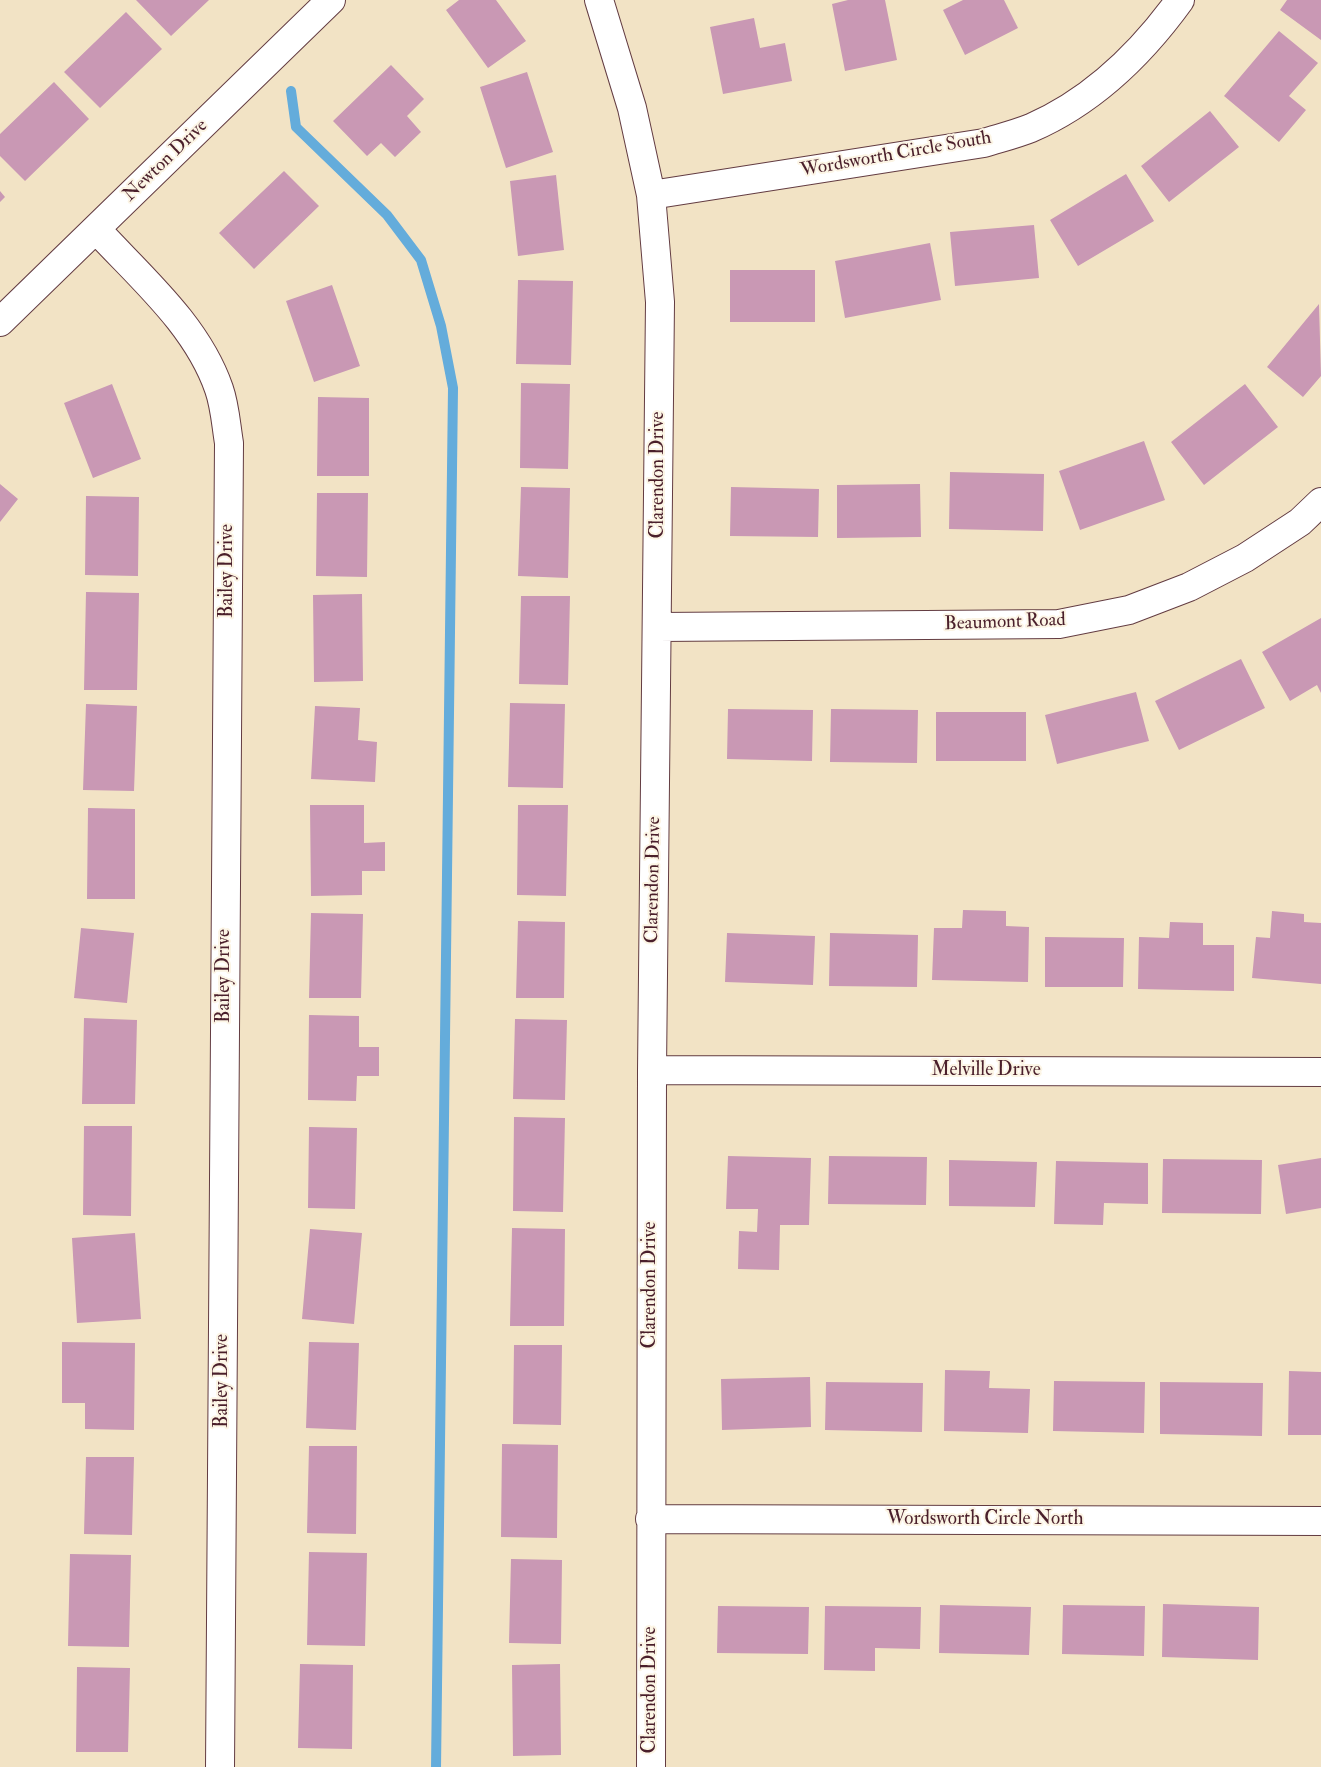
<!DOCTYPE html>
<style>
body{margin:0}
canvas{display:block;background:#f2e3c5}
</style>
<canvas width="1321" height="1767"></canvas>
<script>
const context = document.querySelector('canvas').getContext('2d');
context.lineJoin = 'round';
function stroke(path, color, width, dash) {
  context.strokeStyle = color;
  context.lineWidth = width;
  context.lineCap = dash ? 'butt' : 'round';
  context.setLineDash(dash || []);
  context.stroke(path);
}
function fillPath(path, color) {
  context.fillStyle = color;
  context.fill(path, 'evenodd');
}
function label(font, color, halo, rows, align = 'center') {
  context.font = font + ' "IM FELL Double Pica",serif';
  context.lineWidth = 4;
  context.setLineDash([]);
  context.textBaseline = 'middle';
  context.strokeStyle = halo;
  context.fillStyle = color;
  for (const [text, x, y, turn = 0] of rows) {
    context.save();
    context.translate(x, y);
    context.rotate((+turn || 0) * Math.PI / 180);
    context.textAlign = isNaN(turn) ? turn : align;
    if (halo) context.strokeText(text, 0, 0);
    context.fillText(text, 0, 0);
    context.restore();
  }
}
stroke(new Path2D(`
 M 291,91 L 296,127 L 387,215 L 421,260 L 441,326 L 453,388 L 436,1767`), '#64acdb', 10);
fillPath(new Path2D(`
 M 136,0 L 209,0 L 171,36 Z
 M 459,0 L 496,0 L 526,41 L 488,68 L 446,10 Z
 M 848,0 L 885,0 L 897,60 L 845,71 L 832,4 Z
 M 963,0 L 1004,0 L 1018,28 L 965,55 L 943,10 Z
 M 1287,0 L 1321,0 L 1321,40 L 1280,10 Z
 M 126,12 L 162,49 L 100,108 L 64,72 Z
 M 754,18 L 760,48 L 785,43 L 792,81 L 723,94 L 710,27 Z
 M 1279,31 L 1318,63 L 1289,96 L 1306,110 L 1279,142 L 1224,96 Z
 M 391,65 L 424,99 L 407,116 L 421,132 L 395,157 L 381,143 L 367,156 L 333,121 Z
 M 527,72 L 553,152 L 506,168 L 480,87 Z
 M 54,82 L 89,119 L 25,181 L 0,156 L 0,134 Z
 M 1210,111 L 1239,147 L 1169,202 L 1141,166 Z
 M 284,171 L 319,206 L 254,269 L 219,233 Z
 M 1126,174 L 1154,221 L 1078,266 L 1050,220 Z
 M 556,175 L 564,250 L 518,256 L 510,181 Z
 M 0,191 L 5,197 L 0,202 Z
 M 1034,225 L 1039,278 L 955,286 L 950,232 Z
 M 930,243 L 941,300 L 845,318 L 835,261 Z
 M 730,270 L 815,270 L 815,322 L 730,322 Z
 M 518,280 L 573,281 L 571,365 L 516,364 Z
 M 332,285 L 360,366 L 314,382 L 286,301 Z
 M 1319,304 L 1321,376 L 1303,397 L 1267,367 Z
 M 521,383 L 570,384 L 568,469 L 520,468 Z
 M 112,384 L 141,459 L 93,478 L 64,403 Z
 M 1245,384 L 1278,427 L 1204,485 L 1171,442 Z
 M 318,397 L 369,398 L 369,476 L 317,476 Z
 M 1144,441 L 1165,500 L 1080,530 L 1059,471 Z
 M 950,472 L 1044,474 L 1043,531 L 949,529 Z
 M 0,484 L 18,499 L 0,522 Z
 M 920,484 L 921,537 L 837,538 L 837,485 Z
 M 521,487 L 570,488 L 568,578 L 518,576 Z
 M 731,487 L 819,489 L 818,537 L 730,536 Z
 M 317,493 L 368,493 L 367,577 L 316,576 Z
 M 86,496 L 139,497 L 138,576 L 85,575 Z
 M 86,592 L 139,593 L 137,690 L 84,690 Z
 M 362,594 L 363,681 L 314,682 L 313,595 Z
 M 521,596 L 570,596 L 568,685 L 519,684 Z
 M 1321,618 L 1321,693 L 1317,685 L 1290,701 L 1262,652 Z
 M 1241,659 L 1265,708 L 1179,750 L 1155,701 Z
 M 1136,692 L 1149,741 L 1057,764 L 1045,715 Z
 M 510,703 L 565,704 L 563,788 L 508,787 Z
 M 86,704 L 137,706 L 134,791 L 83,790 Z
 M 315,706 L 360,708 L 358,740 L 377,742 L 375,782 L 311,779 Z
 M 728,709 L 813,710 L 812,761 L 727,759 Z
 M 831,709 L 918,710 L 917,763 L 830,762 Z
 M 936,712 L 1026,712 L 1026,761 L 936,761 Z
 M 310,805 L 364,805 L 364,843 L 385,842 L 385,871 L 362,871 L 362,895 L 311,896 Z
 M 518,805 L 568,805 L 566,896 L 517,895 Z
 M 88,808 L 135,809 L 135,899 L 87,899 Z
 M 963,910 L 1006,911 L 1006,926 L 1029,927 L 1028,982 L 932,980 L 934,928 L 962,928 Z
 M 1272,911 L 1304,914 L 1304,922 L 1321,923 L 1321,984 L 1252,978 L 1256,937 L 1270,938 Z
 M 311,913 L 363,914 L 361,998 L 309,998 Z
 M 518,921 L 565,922 L 564,998 L 516,998 Z
 M 1170,922 L 1203,923 L 1203,945 L 1234,945 L 1234,991 L 1138,989 L 1139,937 L 1169,938 Z
 M 81,928 L 134,933 L 127,1003 L 74,998 Z
 M 727,933 L 815,936 L 813,985 L 725,982 Z
 M 830,933 L 918,935 L 917,987 L 829,986 Z
 M 1045,937 L 1124,938 L 1123,987 L 1045,987 Z
 M 309,1015 L 359,1016 L 359,1047 L 379,1047 L 379,1076 L 357,1076 L 356,1101 L 308,1100 Z
 M 84,1018 L 137,1020 L 135,1104 L 82,1104 Z
 M 515,1019 L 567,1020 L 565,1100 L 513,1099 Z
 M 514,1117 L 565,1118 L 563,1212 L 513,1211 Z
 M 84,1126 L 132,1126 L 131,1216 L 83,1215 Z
 M 309,1127 L 357,1128 L 355,1209 L 308,1208 Z
 M 728,1156 L 811,1158 L 809,1225 L 780,1225 L 779,1270 L 738,1269 L 739,1231 L 757,1232 L 758,1209 L 726,1209 Z
 M 829,1156 L 927,1157 L 926,1205 L 828,1204 Z
 M 1321,1158 L 1321,1208 L 1286,1214 L 1278,1165 Z
 M 1163,1159 L 1262,1160 L 1261,1214 L 1162,1213 Z
 M 949,1160 L 1037,1162 L 1035,1207 L 949,1206 Z
 M 1056,1161 L 1148,1163 L 1148,1204 L 1104,1203 L 1103,1225 L 1054,1224 Z
 M 512,1228 L 565,1229 L 564,1326 L 510,1326 Z
 M 310,1229 L 362,1233 L 354,1324 L 302,1319 Z
 M 135,1233 L 141,1319 L 77,1323 L 72,1238 Z
 M 62,1342 L 135,1343 L 134,1430 L 85,1429 L 85,1403 L 62,1403 Z
 M 309,1342 L 359,1343 L 356,1430 L 306,1428 Z
 M 514,1345 L 562,1345 L 561,1425 L 513,1424 Z
 M 945,1370 L 990,1371 L 989,1388 L 1030,1389 L 1028,1433 L 944,1431 Z
 M 1289,1371 L 1321,1372 L 1321,1435 L 1288,1435 Z
 M 810,1377 L 811,1427 L 722,1430 L 721,1379 Z
 M 1054,1381 L 1145,1382 L 1144,1433 L 1053,1431 Z
 M 826,1382 L 923,1383 L 922,1432 L 825,1430 Z
 M 1160,1382 L 1263,1383 L 1262,1436 L 1160,1434 Z
 M 502,1444 L 558,1445 L 557,1538 L 501,1537 Z
 M 309,1446 L 357,1446 L 356,1534 L 307,1533 Z
 M 86,1457 L 134,1457 L 132,1535 L 84,1534 Z
 M 309,1552 L 367,1553 L 365,1646 L 307,1645 Z
 M 70,1554 L 131,1555 L 129,1647 L 68,1646 Z
 M 511,1559 L 562,1560 L 561,1644 L 509,1643 Z
 M 1163,1604 L 1259,1607 L 1258,1660 L 1162,1657 Z
 M 940,1605 L 1031,1607 L 1029,1655 L 939,1653 Z
 M 1063,1605 L 1145,1606 L 1144,1656 L 1062,1654 Z
 M 718,1606 L 809,1607 L 808,1654 L 717,1653 Z
 M 825,1606 L 921,1607 L 920,1649 L 875,1648 L 875,1671 L 824,1670 Z
 M 300,1664 L 353,1665 L 352,1749 L 298,1748 Z
 M 560,1664 L 561,1755 L 513,1756 L 512,1665 Z
 M 77,1667 L 130,1668 L 128,1752 L 76,1752 Z`), '#c998b4');
const minor = new Path2D(`
 M 599,0 L 632,108 L 651,195 L 660,302 L 652,1070 L 651,1767
 M 651,195 L 984,143 C 1000,138 1016,134 1031,128 C 1093,101 1141,54 1180,0
 M 96,229 C 141,278 197,325 219,389 C 225,406 226,425 229,443 L 220,1767
 M 0,322 L 331,0
 M 658,627 L 1059,624 L 1129,610 L 1189,587 L 1245,558 L 1300,522 L 1321,502
 M 652,1070 L 1321,1072
 M 650,1519 L 1321,1521`);
stroke(minor, '#633c42', 30);
stroke(minor, '#fff', 28);
label('19px', '#4a1f2b', '#fcf5e5', [
 ["Wordsworth Circle South",896,155,-10],
 ["Newton Drive",166,161,-44],
 ["Clarendon Drive",659,475,-90],
 ["Bailey Drive",228,571,-90],
 ["Beaumont Road",1005,623,-2],
 ["Clarendon Drive",654,880,-89],
 ["Bailey Drive",225,976,-90],
 ["Melville Drive",986,1071],
 ["Clarendon Drive",651,1285,-90],
 ["Bailey Drive",223,1381,-90],
 ["Wordsworth Circle North",985,1520],
 ["Clarendon Drive",651,1690,-90]
]);
</script>
